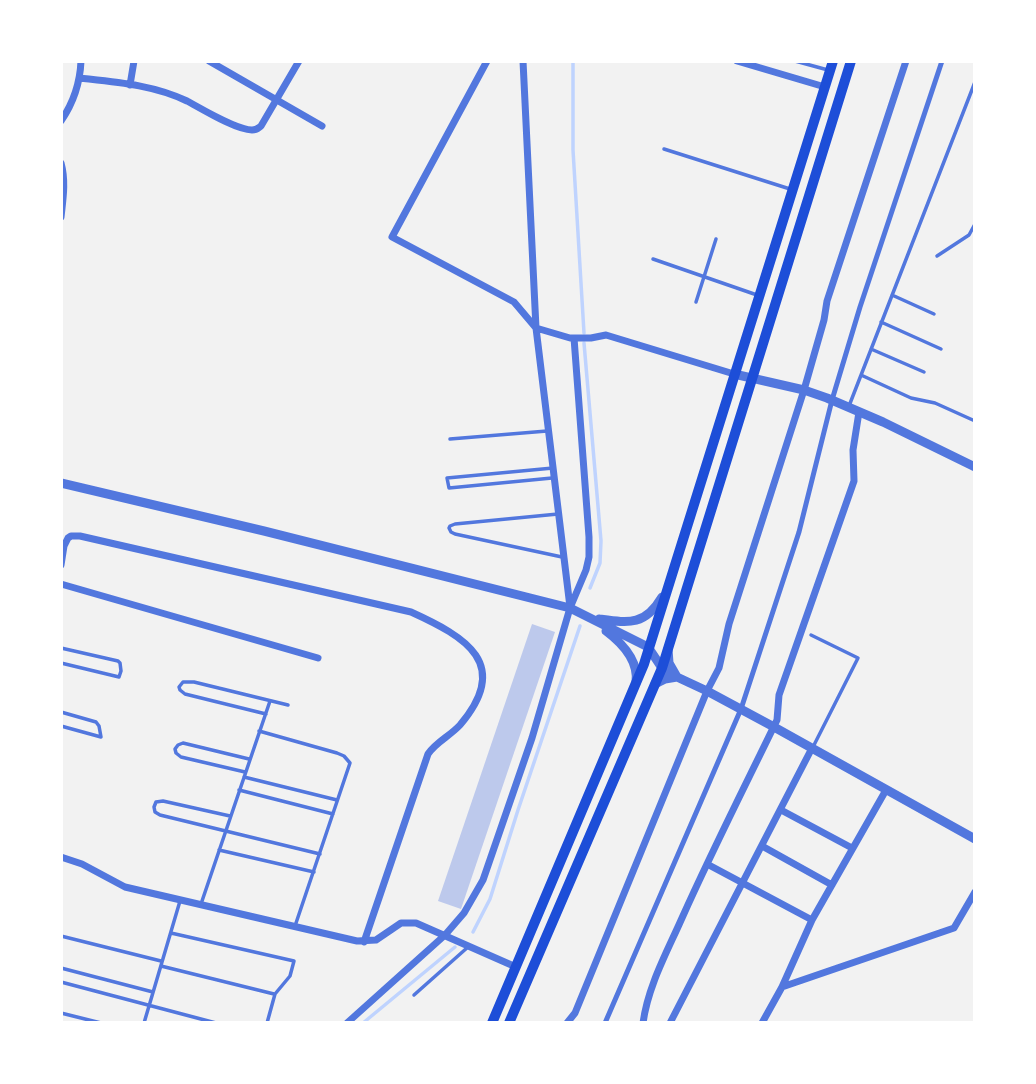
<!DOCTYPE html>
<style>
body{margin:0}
#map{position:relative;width:1036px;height:1084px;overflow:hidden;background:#f2f2f2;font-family:"Sofia Sans Condensed",sans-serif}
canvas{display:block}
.frame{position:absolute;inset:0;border:63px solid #fff;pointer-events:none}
</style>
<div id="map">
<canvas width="1036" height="1084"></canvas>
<div class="frame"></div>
</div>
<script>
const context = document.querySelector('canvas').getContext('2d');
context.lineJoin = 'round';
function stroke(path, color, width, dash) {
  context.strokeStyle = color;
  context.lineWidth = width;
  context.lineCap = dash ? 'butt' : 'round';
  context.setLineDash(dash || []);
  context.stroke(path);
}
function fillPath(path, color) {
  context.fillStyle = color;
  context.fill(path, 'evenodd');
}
stroke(new Path2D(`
 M 573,61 L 573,150 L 584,333
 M 584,343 L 601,541 L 600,563 L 590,588
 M 473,932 L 490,899 L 518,810 L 580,626
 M 363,1023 L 455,947`), '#bfd3fe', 3.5);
fillPath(new Path2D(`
 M 532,624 L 555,632 L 461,909 L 438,901 Z`), '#bdc9ec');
stroke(new Path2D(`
 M 795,61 L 828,70
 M 664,149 L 790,189
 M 937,256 L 969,235 L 975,224
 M 653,259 L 757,295
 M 892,295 L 934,314
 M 696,302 L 716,239
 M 881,322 L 941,349
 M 871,349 L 924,372
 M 861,375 L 911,398 L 935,403 L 975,421
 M 849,406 L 975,82
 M 450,439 L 547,431
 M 552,478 L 449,488 L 447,478 L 553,468
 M 558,514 L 455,524 L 450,526 L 449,528 L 451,532 L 455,534 L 562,557
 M 811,635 L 858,658 L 813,747
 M 61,648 L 118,661 L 120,663 L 121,671 L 119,677 L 61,663
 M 61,712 L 96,722 L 99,726 L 101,737 L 61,726
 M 266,714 L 185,694 L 180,690 L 179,687 L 183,682 L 194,682 L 288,705
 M 259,731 L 337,753 L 344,756 L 350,763 L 295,926
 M 245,772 L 181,757 L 176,753 L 175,749 L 178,745 L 183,743 L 249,759
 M 244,777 L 337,800
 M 239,790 L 333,814
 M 230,816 L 163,801 L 156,802 L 154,807 L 155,812 L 160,815 L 320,854
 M 219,850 L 314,872
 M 201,904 L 270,701
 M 171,933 L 294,961 L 290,976 L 275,994 L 267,1023
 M 61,936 L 161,961
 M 161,966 L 274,994
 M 61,968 L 153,992
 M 61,982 L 216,1023
 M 414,995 L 468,947
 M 61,1013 L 101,1023
 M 144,1023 L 180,901`), '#5277de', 3.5);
stroke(new Path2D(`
 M 605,1023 L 741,709 L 799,532 L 832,400 L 860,307 L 942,61`), '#5277de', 5);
stroke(new Path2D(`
 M 209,61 L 322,126
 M 487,61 L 392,237 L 514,302 L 536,328 L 570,338 L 591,338 L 606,335 L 734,374
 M 523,61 L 536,328 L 570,607
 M 737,61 L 825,87
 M 80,78 C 116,82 154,85 187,101 C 202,109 236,130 252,130 C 257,130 257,129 261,126 L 299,61
 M 130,85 L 134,61
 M 61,121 C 74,102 80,84 81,61
 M 61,163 C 66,181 63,199 61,217
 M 61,565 L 64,546 L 68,538 L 71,536 L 80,536 L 411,612 C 466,637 512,664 460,725 C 450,736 436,742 428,754 L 364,942
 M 61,584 L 318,658
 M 781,810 L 852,848
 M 762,846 L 832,885
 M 61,857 L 82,864 L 125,887 L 357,941 L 376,940 L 401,923 L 416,923 L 516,967
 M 707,864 L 812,920
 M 782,987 L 812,920 L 886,790
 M 347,1023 L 445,935 L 464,913 L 483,880 L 532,738 L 570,608 L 586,570 L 589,557 L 589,537 L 574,338
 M 567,1023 L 575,1013 L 707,691 L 719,668 L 729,624 L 804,390 L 824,320 L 827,301 L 906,61
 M 643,1023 C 648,986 667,952 682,918 C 712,851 745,786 777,720 L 779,695 L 854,481 L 853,450 L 859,412
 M 670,1023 L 812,748
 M 762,1023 L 782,987 L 954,928 L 975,892`), '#5277de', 7);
stroke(new Path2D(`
 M 734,374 L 804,390 L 827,398 L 883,422 L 975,467
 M 61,483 L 264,531 L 570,608 L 648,647 L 662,668 L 677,677 L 707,691 L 774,727 L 975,839
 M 599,619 C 629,623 645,626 662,597
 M 606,631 C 622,643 639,661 636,683
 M 655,684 L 665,679 L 677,677 L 669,663 L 668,649`), '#5277de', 9);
stroke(new Path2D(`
 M 492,1023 L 644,664 L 833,61
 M 509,1023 L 662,668 L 851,61`), '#1d4ed8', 10);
</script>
